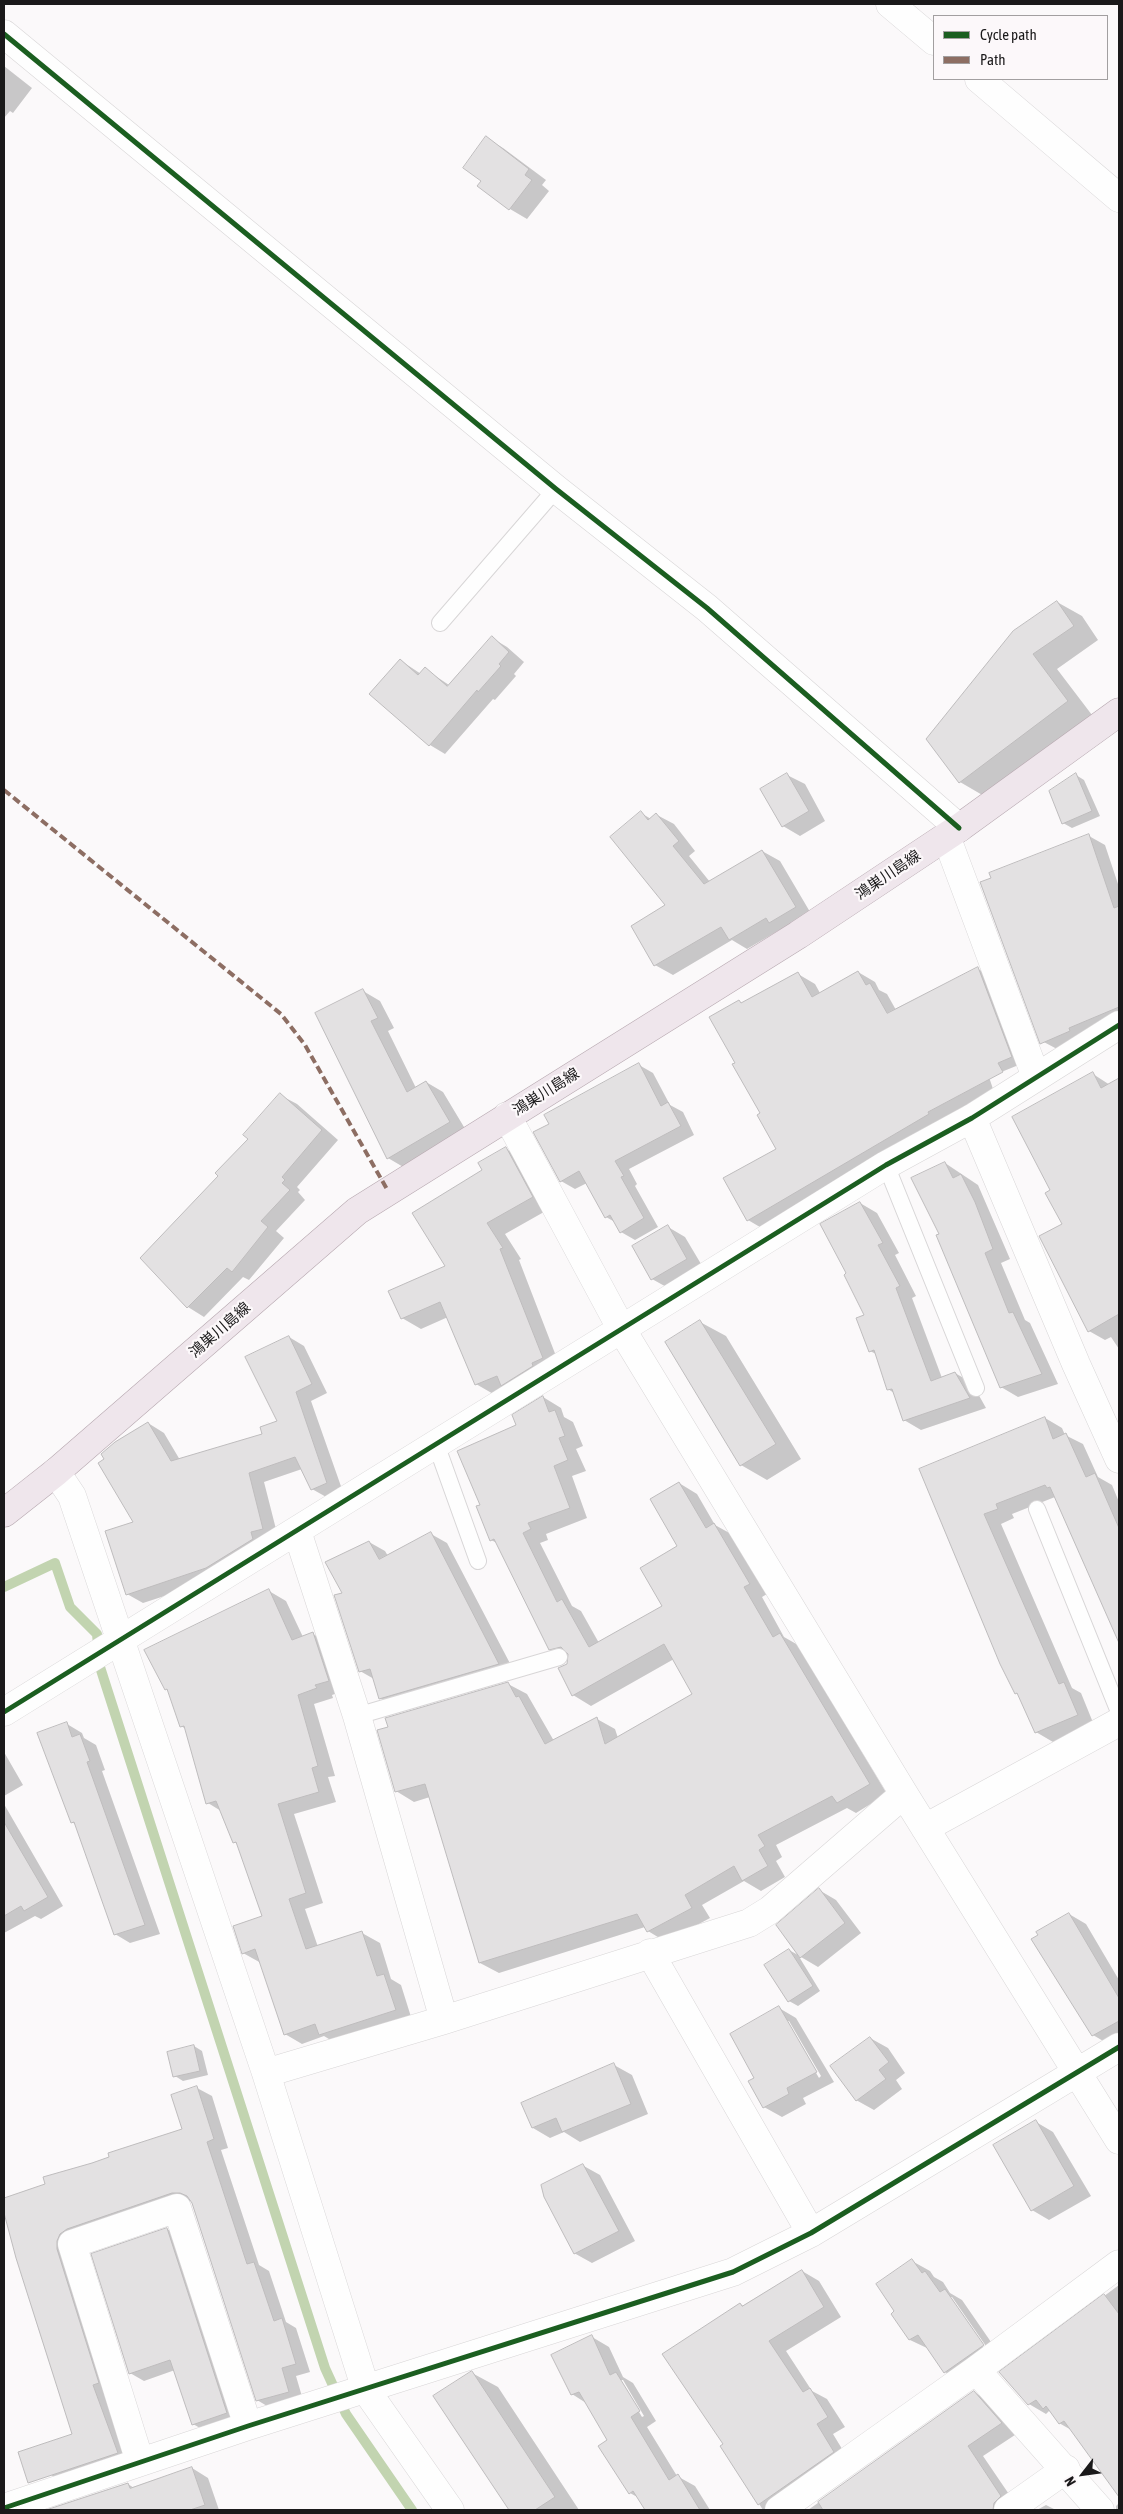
<!DOCTYPE html>
<meta charset="utf-8">
<style>
body{margin:0}
#map{position:relative;width:1123px;height:2514px;overflow:hidden;background:#fbf9fa;font-family:"Asap Condensed",sans-serif}
canvas{display:block}
.frame{position:absolute;inset:0;border:5px solid #1a191a;pointer-events:none}
.legend{position:absolute;left:933px;top:15px;width:175px;height:65px;box-sizing:border-box;background:#fcf8fa;border:1px solid #a29fa0;margin:0;padding:6px 9px;list-style:none;font-size:15px;color:#1a191a}
.legend li{display:flex;align-items:center;gap:10px;height:25px}
.legend b{width:25px;border:1px solid #a29fa0}
.north{position:absolute;left:1058px;top:2449px;width:50px;height:50px;-webkit-text-stroke:4px #fcf8fa;paint-order:stroke;rotate:240deg;font-size:14px;font-weight:700;line-height:20px;text-align:center;color:#1a191a}
.north::after{content:'';display:block;margin:auto;width:18px;height:22px;background:#1a191a;clip-path:polygon(50% 0,100% 100%,50% 72%,0 100%)}
</style>
<div id="map">
<canvas width="1123" height="2514"></canvas>
<div class="frame"></div>
<ul class="legend">
<li><b style="height:6px;background:#1b5e20"></b>Cycle path</li>
<li><b style="height:6px;background:#8d6e63"></b>Path</li>
</ul>
<div class="north">N</div>
</div>
<script>
const context = document.querySelector('canvas').getContext('2d');
context.lineJoin = 'round';
function fillPath(path, color) {
  context.fillStyle = color;
  context.fill(path, 'evenodd');
}
function stroke(path, color, width, dash) {
  context.strokeStyle = color;
  context.lineWidth = width;
  context.lineCap = dash ? 'butt' : 'round';
  context.setLineDash(dash || []);
  context.stroke(path);
}
function label(font, color, halo, rows, align = 'center') {
  context.font = font + ' "Asap Condensed","Noto Sans JP",sans-serif';
  context.lineWidth = 4.5;
  context.setLineDash([]);
  context.textBaseline = 'middle';
  context.strokeStyle = halo;
  context.fillStyle = color;
  for (const [text, x, y, turn = 0] of rows) {
    context.save();
    context.translate(x, y);
    context.rotate((+turn || 0) * Math.PI / 180);
    context.textAlign = isNaN(turn) ? turn : align;
    if (halo) context.strokeText(text, 0, 0);
    context.fillText(text, 0, 0);
    context.restore();
  }
}
fillPath(new Path2D(`
 M 4,66 L 32,88 L 13,113 L 10,111 L 4,118 Z
 M 486,138 L 503,148 L 546,180 L 542,185 L 549,191 L 527,219 L 510,209 L 483,181 Z
 M 1057,602 L 1082,616 L 1098,640 L 1057,669 L 1092,715 L 984,796 L 960,782 Z
 M 492,638 L 507,647 L 524,662 L 514,674 L 516,676 L 495,700 L 493,699 L 445,754 L 430,745 L 371,694 L 400,660 L 421,674 L 425,669 L 449,685 Z
 M 787,775 L 805,784 L 825,821 L 800,836 L 783,826 Z
 M 1076,775 L 1084,780 L 1100,816 L 1072,828 L 1063,823 Z
 M 641,813 L 651,819 L 657,815 L 674,824 L 695,851 L 689,856 L 710,882 L 762,851 L 780,861 L 813,917 L 787,932 L 781,929 L 747,949 L 732,940 L 673,975 L 655,965 L 667,906 Z
 M 1089,836 L 1105,845 L 1119,887 L 1119,1024 L 1057,1049 L 1040,1040 L 993,878 Z
 M 978,969 L 995,978 L 1026,1062 L 989,1077 L 995,1095 L 765,1230 L 748,1220 L 778,1149 L 737,1063 L 739,1002 L 742,1004 L 798,974 L 815,984 L 820,993 L 858,972 L 875,982 L 879,990 L 887,994 L 896,1010 Z
 M 363,991 L 380,1001 L 394,1028 L 388,1031 L 416,1088 L 426,1082 L 443,1092 L 467,1132 L 405,1168 L 388,1158 Z
 M 639,1065 L 653,1073 L 670,1105 L 683,1112 L 694,1135 L 629,1169 L 637,1184 L 635,1186 L 658,1227 L 635,1240 L 621,1232 L 615,1222 L 606,1217 L 587,1183 L 575,1189 L 561,1181 L 550,1124 Z
 M 1093,1074 L 1110,1085 L 1119,1080 L 1119,1349 L 1111,1337 L 1105,1340 L 1089,1331 L 1041,1237 L 1064,1224 L 1052,1190 Z
 M 280,1095 L 297,1104 L 338,1140 L 297,1187 L 300,1190 L 298,1192 L 305,1200 L 276,1231 L 284,1238 L 249,1280 L 243,1277 L 204,1317 L 188,1307 L 220,1176 Z
 M 506,1149 L 525,1160 L 551,1208 L 505,1234 L 521,1259 L 519,1260 L 561,1369 L 495,1395 L 476,1384 L 448,1317 L 421,1329 L 402,1318 L 447,1267 L 483,1170 Z
 M 945,1163 L 978,1185 L 1010,1259 L 1001,1263 L 1025,1320 L 1030,1323 L 1058,1384 L 1018,1397 L 1001,1387 L 941,1235 Z
 M 860,1203 L 877,1213 L 899,1253 L 895,1255 L 916,1296 L 912,1298 L 942,1378 L 955,1373 L 972,1383 L 986,1408 L 921,1430 L 904,1420 L 894,1393 L 888,1389 L 876,1354 L 870,1351 L 866,1315 L 848,1274 Z
 M 668,1227 L 685,1237 L 704,1269 L 670,1289 L 652,1279 Z
 M 700,1322 L 726,1336 L 801,1459 L 767,1480 L 741,1465 Z
 M 289,1337 L 304,1346 L 327,1393 L 311,1401 L 343,1492 L 328,1498 L 312,1489 L 302,1469 L 264,1482 L 278,1537 L 223,1577 L 143,1603 L 127,1594 L 148,1423 L 164,1433 L 180,1460 L 264,1435 L 279,1422 Z
 M 543,1397 L 561,1408 L 564,1417 L 573,1422 L 583,1446 L 576,1449 L 586,1471 L 572,1476 L 587,1518 L 546,1534 L 548,1540 L 540,1543 L 572,1606 L 581,1611 L 599,1643 L 664,1607 L 679,1547 L 679,1483 L 697,1494 L 715,1525 L 733,1535 L 767,1594 L 762,1597 L 784,1637 L 798,1645 L 887,1794 L 856,1813 L 847,1808 L 776,1845 L 782,1857 L 776,1861 L 785,1877 L 761,1891 L 744,1881 L 702,1905 L 710,1918 L 666,1942 L 648,1931 L 645,1927 L 499,1973 L 480,1963 L 430,1797 L 414,1802 L 396,1791 L 508,1684 L 527,1694 L 554,1741 L 597,1719 L 615,1729 L 618,1738 L 693,1694 L 674,1659 L 591,1706 L 573,1695 L 569,1659 L 550,1649 L 497,1543 L 491,1540 L 481,1505 L 518,1426 Z
 M 1045,1418 L 1062,1428 L 1065,1435 L 1083,1444 L 1098,1477 L 1112,1485 L 1119,1502 L 1119,1631 L 1055,1497 L 1012,1514 L 1014,1518 L 1001,1524 L 1072,1688 L 1081,1693 L 1094,1725 L 1053,1742 L 1036,1732 L 1020,1696 L 1016,1693 L 920,1470 Z
 M 431,1534 L 447,1543 L 515,1673 L 397,1708 L 380,1698 L 374,1679 L 360,1671 L 343,1594 L 369,1542 L 385,1551 L 388,1556 Z
 M 269,1591 L 286,1601 L 303,1637 L 313,1634 L 330,1644 L 346,1690 L 332,1695 L 333,1698 L 314,1704 L 335,1776 L 328,1777 L 336,1802 L 294,1814 L 323,1903 L 305,1909 L 318,1947 L 362,1933 L 380,1943 L 391,1979 L 401,1985 L 412,2020 L 337,2044 L 324,2036 L 302,2044 L 285,2034 L 261,1963 L 243,1953 L 263,1917 L 239,1845 L 234,1842 L 227,1821 L 223,1819 L 221,1811 L 208,1803 L 186,1729 L 181,1726 L 169,1691 L 166,1689 Z
 M 67,1724 L 82,1733 L 84,1738 L 96,1745 L 105,1770 L 102,1771 L 160,1934 L 130,1943 L 115,1934 L 76,1825 L 72,1822 Z
 M 4,1752 L 23,1785 L 4,1796 Z
 M 4,1804 L 63,1906 L 41,1919 L 35,1916 L 4,1933 Z
 M 819,1890 L 836,1900 L 861,1933 L 818,1967 L 801,1957 Z
 M 1069,1914 L 1086,1924 L 1119,1980 L 1119,2040 L 1110,2045 L 1093,2035 Z
 M 789,1950 L 798,1955 L 820,1991 L 798,2006 L 789,2001 Z
 M 779,2008 L 796,2018 L 834,2082 L 803,2098 L 806,2104 L 782,2117 L 764,2107 L 750,2082 L 756,2078 ZM 786,2021 L 789,2021 L 821,2076 L 819,2078 Z
 M 870,2038 L 888,2048 L 905,2073 L 896,2080 L 902,2089 L 874,2110 L 856,2100 Z
 M 194,2046 L 202,2051 L 208,2075 L 183,2081 L 175,2076 Z
 M 614,2065 L 632,2075 L 648,2114 L 580,2142 L 564,2132 L 550,2138 L 533,2128 Z
 M 197,2088 L 212,2096 L 228,2148 L 221,2150 L 259,2265 L 269,2271 L 286,2322 L 296,2328 L 310,2372 L 296,2376 L 303,2400 L 272,2409 L 257,2400 L 192,2201 L 188,2201 L 75,2241 L 132,2462 L 65,2484 L 51,2475 L 73,2435 L 36,2321 L 4,2209 L 4,2199 L 47,2185 L 92,2164 L 183,2130 Z
 M 1036,2122 L 1053,2132 L 1091,2196 L 1049,2220 L 1032,2210 Z
 M 582,2165 L 600,2175 L 635,2241 L 592,2263 L 574,2253 Z
 M 167,2229 L 181,2237 L 240,2421 L 207,2432 L 193,2424 L 175,2370 L 144,2381 L 130,2373 Z
 M 912,2261 L 930,2271 L 934,2277 L 943,2282 L 950,2293 L 962,2300 L 1000,2355 L 962,2382 L 945,2372 L 929,2349 L 910,2340 L 893,2314 L 896,2312 ZM 949,2297 L 952,2297 L 988,2349 L 986,2351 Z
 M 802,2271 L 819,2281 L 841,2317 L 786,2351 L 812,2391 L 827,2399 L 845,2427 L 833,2434 L 850,2462 L 785,2510 L 763,2510 L 722,2446 L 725,2444 L 740,2304 L 744,2306 Z
 M 1119,2285 L 1119,2495 L 1073,2431 L 1059,2423 L 1053,2413 L 1049,2411 L 1046,2414 L 1029,2404 L 1001,2373 Z
 M 592,2337 L 609,2347 L 623,2377 L 633,2383 L 656,2421 L 647,2427 L 677,2476 L 695,2486 L 710,2510 L 646,2510 L 639,2498 L 630,2493 L 608,2441 L 586,2403 L 572,2394 ZM 620,2380 L 623,2380 L 644,2416 L 642,2417 Z
 M 472,2373 L 498,2387 L 579,2510 L 511,2510 L 435,2396 Z
 M 974,2392 L 990,2402 L 1018,2433 L 983,2456 L 1017,2506 L 1013,2510 L 808,2510 Z
 M 192,2468 L 208,2478 L 219,2510 L 116,2510 L 107,2491 L 128,2484 L 134,2488 Z
 M 1119,2503 L 1119,2510 L 1116,2510 L 1116,2506 Z
 M 1046,2505 L 1056,2510 L 1037,2510 Z`), '#0003');
stroke(new Path2D(`
 M 4,1587 L 55,1563 L 70,1607 L 97,1634 L 100,1667 L 325,2368 L 346,2414 L 412,2510`), '#c2d4b0', 10);
const building = new Path2D(`
 M 486,136 L 529,169 L 525,175 L 532,180 L 509,210 L 477,186 L 481,181 L 463,168 Z
 M 1057,601 L 1074,626 L 1033,654 L 1068,701 L 959,783 L 926,739 L 1013,631 Z
 M 492,636 L 509,652 L 499,664 L 501,666 L 478,692 L 477,690 L 429,746 L 369,694 L 400,659 L 418,675 L 425,667 L 447,686 Z
 M 787,773 L 809,811 L 782,827 L 760,789 Z
 M 1076,773 L 1092,811 L 1062,824 L 1049,791 Z
 M 641,811 L 648,820 L 656,813 L 679,841 L 673,846 L 704,884 L 762,850 L 796,907 L 769,923 L 766,918 L 729,940 L 721,927 L 654,966 L 631,926 L 665,905 L 610,837 Z
 M 1089,834 L 1114,908 L 1119,906 L 1119,1007 L 1069,1028 L 1070,1031 L 1040,1044 L 980,882 L 991,878 L 989,873 Z
 M 978,967 L 1012,1057 L 998,1063 L 1003,1072 L 928,1112 L 929,1114 L 747,1221 L 723,1178 L 776,1149 L 757,1115 L 760,1113 L 732,1064 L 735,1063 L 709,1017 L 739,1000 L 741,1003 L 798,972 L 812,997 L 858,971 L 866,985 L 870,983 L 887,1013 Z
 M 363,989 L 378,1018 L 371,1021 L 407,1092 L 426,1081 L 450,1122 L 387,1159 L 315,1013 Z
 M 639,1063 L 661,1106 L 668,1102 L 681,1126 L 615,1161 L 624,1176 L 621,1177 L 644,1218 L 620,1233 L 610,1215 L 605,1218 L 579,1171 L 560,1182 L 533,1132 L 549,1124 L 544,1115 Z
 M 1093,1072 L 1101,1088 L 1119,1078 L 1119,1314 L 1088,1332 L 1039,1236 L 1062,1224 L 1045,1193 L 1050,1190 L 1012,1117 Z
 M 280,1093 L 322,1130 L 282,1177 L 285,1180 L 282,1183 L 290,1190 L 261,1221 L 268,1227 L 232,1272 L 227,1268 L 187,1308 L 140,1258 L 218,1176 L 215,1173 L 248,1139 L 243,1135 Z
 M 506,1147 L 533,1197 L 487,1223 L 503,1248 L 500,1249 L 543,1358 L 532,1363 L 533,1366 L 501,1386 L 497,1376 L 475,1385 L 440,1302 L 401,1319 L 388,1291 L 445,1266 L 412,1213 L 482,1170 L 478,1163 Z
 M 945,1162 L 953,1178 L 961,1174 L 975,1202 L 993,1249 L 985,1253 L 1009,1313 L 1013,1312 L 1042,1374 L 1000,1388 L 936,1235 L 939,1234 L 911,1178 Z
 M 860,1202 L 883,1243 L 878,1245 L 900,1286 L 896,1288 L 931,1381 L 955,1372 L 970,1398 L 903,1421 L 892,1389 L 887,1390 L 874,1350 L 869,1352 L 856,1318 L 864,1315 L 844,1275 L 846,1273 L 820,1224 Z
 M 668,1225 L 687,1259 L 651,1280 L 632,1246 Z
 M 700,1320 L 776,1444 L 740,1466 L 665,1342 Z
 M 289,1336 L 312,1384 L 296,1392 L 327,1483 L 311,1490 L 295,1457 L 249,1473 L 263,1529 L 251,1532 L 253,1539 L 206,1568 L 126,1595 L 105,1531 L 133,1522 L 98,1463 L 104,1459 L 101,1454 L 115,1442 L 148,1422 L 171,1461 L 262,1434 L 260,1427 L 277,1421 L 245,1357 Z
 M 543,1396 L 549,1412 L 555,1410 L 565,1436 L 559,1438 L 568,1460 L 554,1466 L 570,1508 L 528,1523 L 531,1529 L 523,1533 L 557,1602 L 562,1599 L 589,1647 L 662,1606 L 640,1568 L 677,1546 L 650,1499 L 679,1482 L 706,1528 L 714,1523 L 750,1584 L 744,1587 L 773,1637 L 780,1633 L 870,1784 L 837,1803 L 832,1796 L 758,1835 L 765,1846 L 759,1850 L 768,1866 L 742,1881 L 734,1866 L 685,1895 L 692,1908 L 647,1932 L 637,1914 L 479,1963 L 425,1784 L 395,1792 L 377,1730 L 388,1727 L 385,1718 L 508,1682 L 516,1697 L 519,1696 L 545,1744 L 597,1717 L 605,1744 L 692,1694 L 664,1644 L 572,1696 L 558,1668 L 567,1664 L 568,1654 L 561,1647 L 549,1650 L 494,1539 L 490,1541 L 476,1506 L 480,1505 L 457,1451 L 516,1425 L 512,1415 Z
 M 1045,1417 L 1053,1439 L 1066,1433 L 1086,1477 L 1095,1473 L 1119,1528 L 1119,1643 L 1050,1487 L 1047,1488 L 1045,1485 L 996,1504 L 998,1509 L 984,1514 L 1059,1684 L 1064,1682 L 1078,1715 L 1035,1733 L 1017,1693 L 1015,1694 L 1000,1664 L 919,1469 Z
 M 431,1532 L 499,1664 L 379,1699 L 370,1669 L 359,1672 L 334,1595 L 342,1593 L 325,1562 L 369,1541 L 379,1559 Z
 M 269,1589 L 292,1640 L 313,1632 L 329,1681 L 315,1685 L 317,1688 L 298,1695 L 318,1766 L 312,1768 L 319,1792 L 278,1804 L 306,1893 L 289,1899 L 306,1949 L 362,1931 L 377,1976 L 384,1974 L 396,2010 L 319,2035 L 315,2024 L 284,2035 L 255,1949 L 242,1954 L 233,1926 L 262,1916 L 236,1842 L 233,1843 L 216,1801 L 206,1804 L 184,1726 L 180,1727 L 167,1689 L 165,1690 L 144,1650 Z
 M 67,1722 L 72,1737 L 80,1734 L 90,1761 L 87,1762 L 145,1925 L 114,1935 L 74,1822 L 71,1823 L 37,1733 Z
 M 4,1822 L 48,1897 L 24,1911 L 21,1906 L 4,1916 Z
 M 819,1888 L 845,1923 L 800,1958 L 776,1925 Z
 M 1069,1913 L 1119,1998 L 1119,2021 L 1092,2036 L 1031,1939 L 1038,1935 L 1036,1932 Z
 M 789,1949 L 813,1986 L 788,2002 L 764,1965 Z
 M 779,2006 L 817,2072 L 787,2088 L 789,2094 L 763,2108 L 748,2081 L 754,2078 L 730,2034 Z
 M 870,2037 L 889,2062 L 879,2070 L 886,2079 L 856,2101 L 830,2066 Z
 M 194,2045 L 200,2071 L 173,2077 L 167,2052 Z
 M 614,2063 L 631,2104 L 562,2132 L 556,2118 L 532,2128 L 521,2103 Z
 M 197,2086 L 214,2139 L 207,2142 L 247,2264 L 254,2262 L 274,2321 L 282,2318 L 296,2364 L 282,2368 L 289,2392 L 256,2401 L 192,2203 L 187,2196 L 180,2193 L 172,2193 L 67,2229 L 60,2234 L 57,2241 L 57,2249 L 99,2383 L 93,2385 L 118,2453 L 28,2483 L 18,2452 L 72,2434 L 16,2258 L 4,2213 L 4,2198 L 45,2184 L 43,2177 L 92,2163 L 109,2157 L 108,2153 L 182,2129 L 171,2095 Z
 M 1036,2120 L 1074,2186 L 1031,2211 L 993,2145 Z
 M 583,2164 L 619,2231 L 574,2254 L 544,2197 L 541,2185 Z
 M 167,2228 L 226,2410 L 227,2413 L 192,2425 L 170,2360 L 129,2374 L 91,2254 Z
 M 912,2259 L 922,2273 L 925,2271 L 940,2292 L 945,2289 L 984,2345 L 944,2373 L 918,2335 L 909,2340 L 891,2314 L 894,2311 L 876,2284 Z
 M 802,2270 L 824,2307 L 769,2341 L 803,2392 L 810,2388 L 828,2417 L 817,2424 L 834,2452 L 758,2505 L 720,2446 L 723,2444 L 662,2354 L 740,2303 L 742,2306 Z
 M 1104,2294 L 1119,2314 L 1119,2497 L 1064,2421 L 1059,2424 L 1046,2406 L 1043,2409 L 1036,2400 L 1028,2405 L 999,2372 Z
 M 592,2335 L 610,2375 L 616,2372 L 640,2411 L 631,2417 L 669,2480 L 678,2474 L 700,2510 L 645,2510 L 633,2491 L 629,2494 L 598,2446 L 607,2440 L 579,2392 L 571,2395 L 551,2355 Z
 M 472,2371 L 555,2497 L 535,2510 L 509,2510 L 433,2396 Z
 M 974,2391 L 1002,2423 L 968,2446 L 1001,2496 L 994,2503 L 993,2510 L 823,2510 L 818,2502 Z
 M 192,2467 L 205,2505 L 190,2510 L 46,2510 L 128,2483 L 130,2488 Z`);
fillPath(building, '#e3e1e2');
stroke(building, '#bebcbd', 1);
const service = new Path2D(`
 M 440,623 L 556,489
 M 886,1165 L 976,1388
 M 436,1444 L 478,1561
 M 1037,1509 L 1119,1712
 M 357,1716 L 559,1657`);
const minor = new Path2D(`
 M 890,4 L 934,41
 M 4,34 L 556,489 L 707,608 L 959,828
 M 979,79 L 1119,198
 M 946,836 L 1036,1077
 M 507,1116 L 622,1330 L 904,1794 L 1119,2140
 M 972,1118 L 1076,1364 L 1119,1459
 M 56,1472 L 72,1496 L 266,2073 L 366,2390 L 450,2510
 M 297,1531 L 357,1716 L 444,2020
 M 4,1712 L 886,1165 L 972,1118 L 1119,1025
 M 925,1828 L 1119,1722
 M 650,1953 L 811,2233
 M 266,2073 L 444,2020 L 749,1923 L 770,1910 L 904,1794
 M 976,2370 L 1100,2510
 M 140,2462 L 72,2244 L 177,2208 L 248,2426
 M 4,2508 L 248,2426 L 733,2272 L 811,2233 L 1119,2047
 M 779,2510 L 976,2370 L 1119,2264
 M 1008,2510 L 1066,2469`);
const primary = new Path2D(`
 M 4,1513 L 56,1472 L 357,1211 L 798,935 L 959,828 L 1119,712`);
stroke(service, '#d8d6d7', 18);
stroke(minor, '#d8d6d7', 29);
stroke(primary, '#b6a7af', 29);
stroke(service, '#fefefe', 16);
stroke(minor, '#fefefe', 28);
stroke(primary, '#efe6ec', 28);
stroke(new Path2D(`
 M 4,790 L 281,1014 L 305,1045 L 388,1191`), '#8d6e63', 4, [8, 4]);
stroke(new Path2D(`
 M 4,34 L 556,489 L 707,608 L 959,828
 M 4,1712 L 886,1165 L 972,1118 L 1119,1025
 M 4,2508 L 248,2426 L 733,2272 L 811,2233 L 1119,2047`), '#1b5e20', 5);
label('15px', '#1a191a', '#fcf8fa', [
 ["鴻巣川島線",888,875,-34],
 ["鴻巣川島線",546,1092,-32],
 ["鴻巣川島線",220,1330,-41]
]);
</script>
